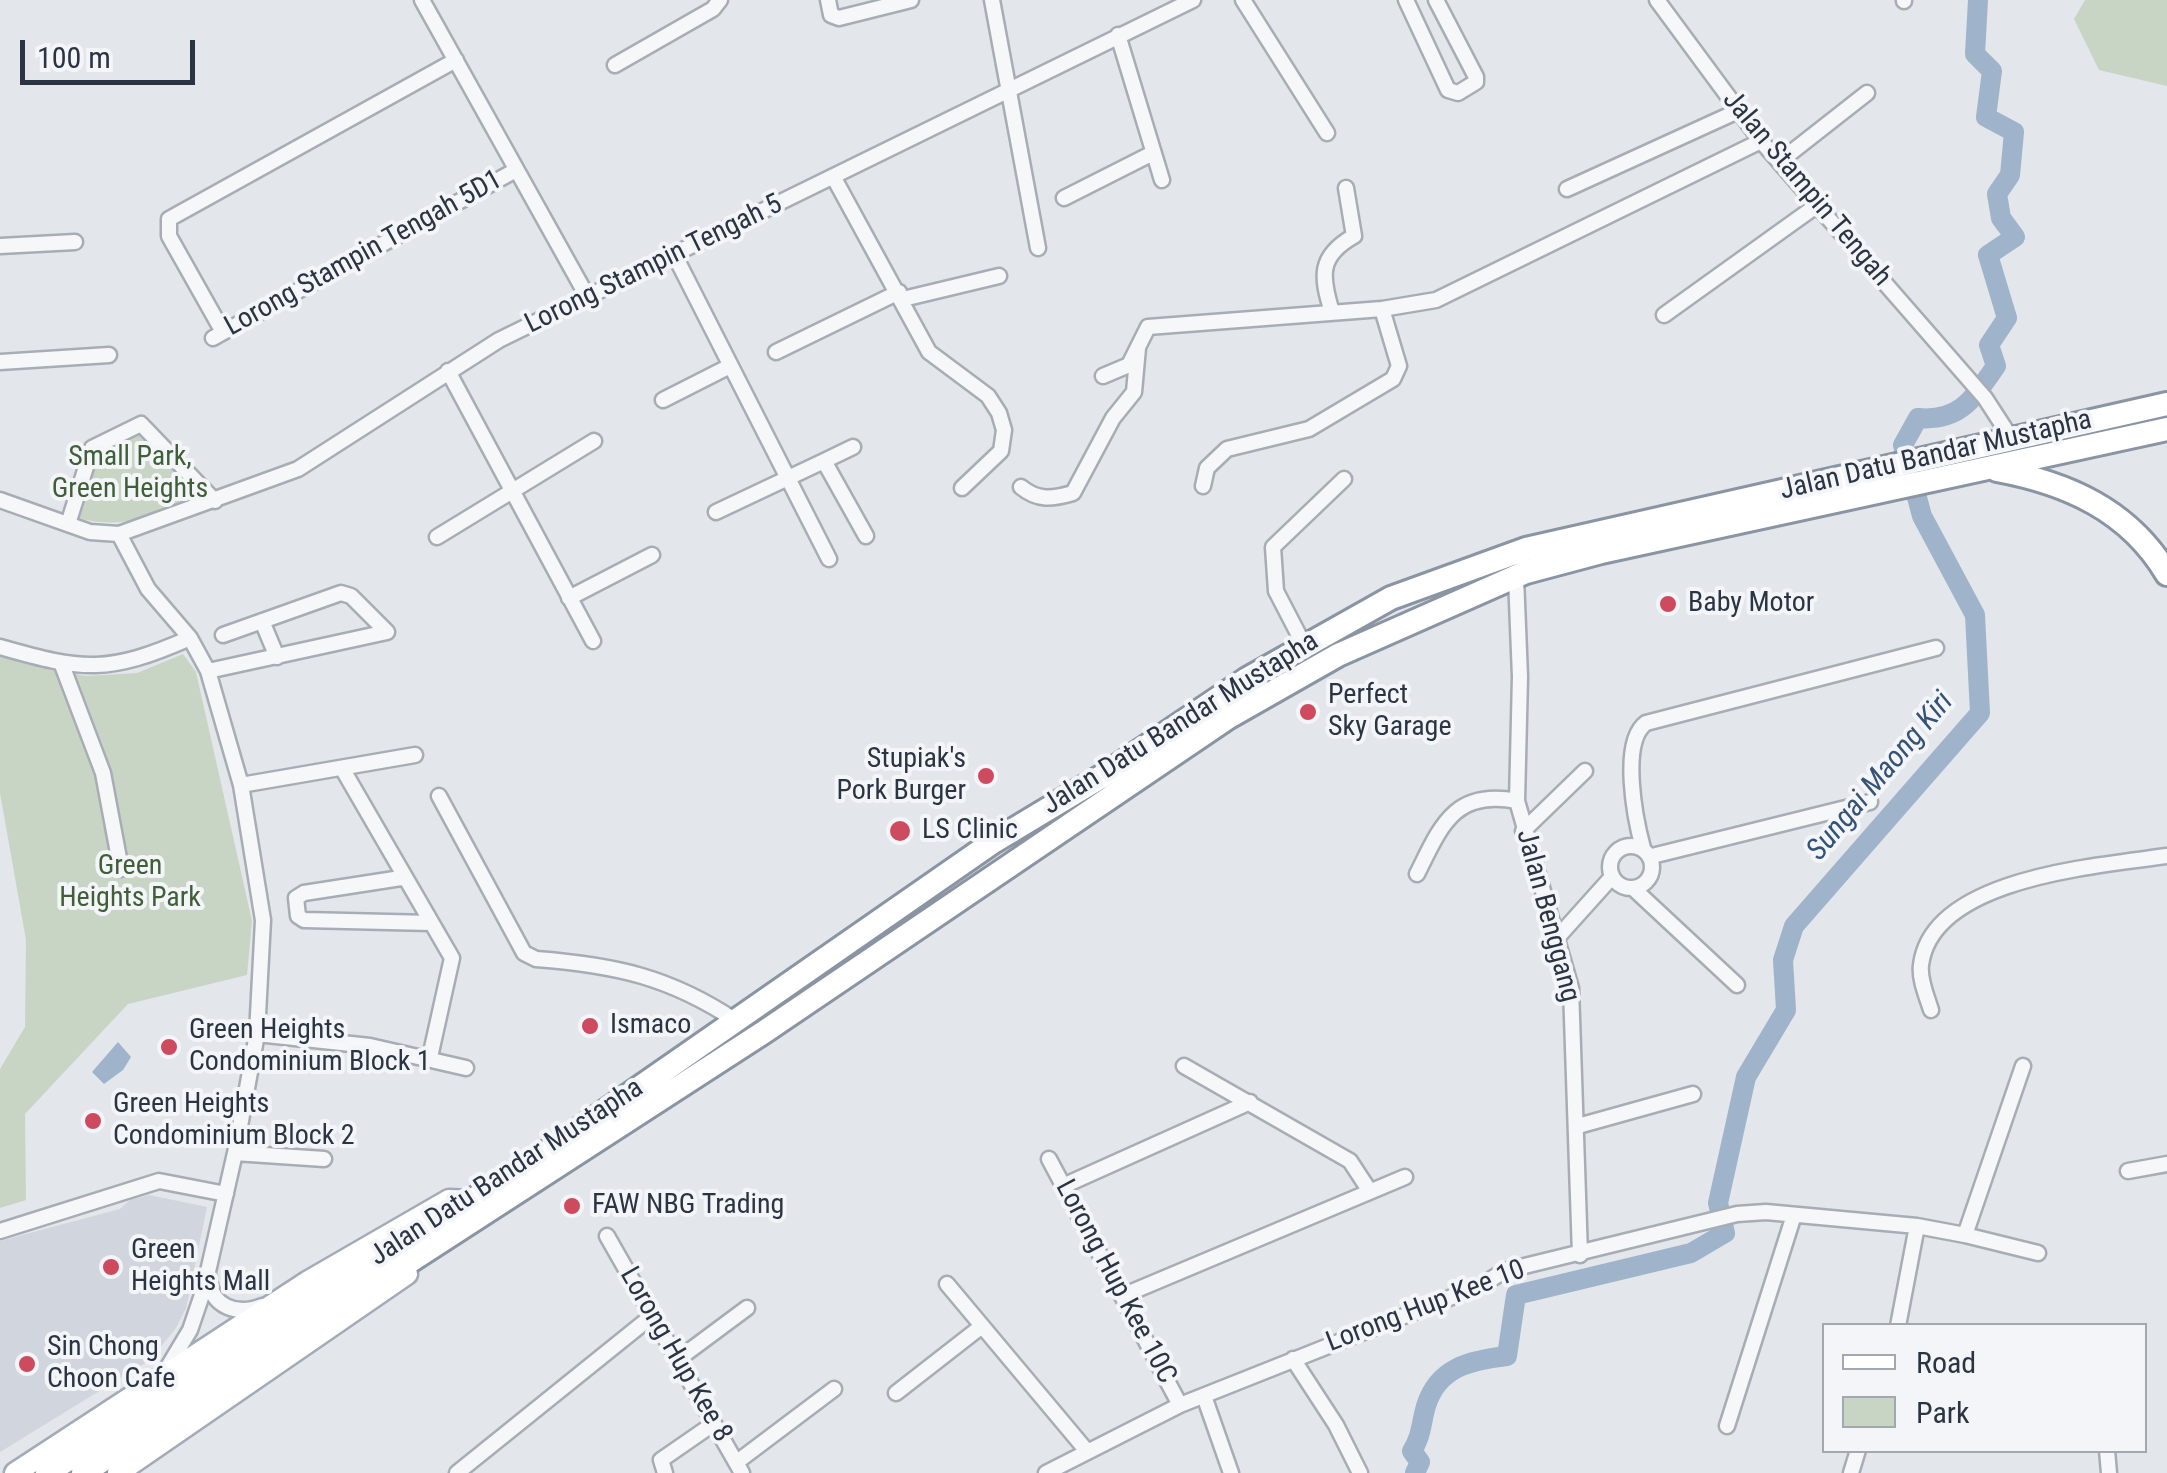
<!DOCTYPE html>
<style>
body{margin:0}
#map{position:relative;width:2167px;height:1473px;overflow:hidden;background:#e3e6eb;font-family:"Roboto Condensed",sans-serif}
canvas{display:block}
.legend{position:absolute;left:1822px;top:1323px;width:325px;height:130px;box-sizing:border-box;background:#f3f5f8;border:2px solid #a3a8b0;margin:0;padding:12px 18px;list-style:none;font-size:30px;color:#2b3443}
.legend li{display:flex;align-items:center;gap:20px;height:50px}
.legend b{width:50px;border:2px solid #a3a8b0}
.scale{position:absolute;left:20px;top:40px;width:175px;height:45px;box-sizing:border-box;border:5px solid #2b3443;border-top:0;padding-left:12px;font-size:30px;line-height:35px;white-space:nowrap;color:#2b3443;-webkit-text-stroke:8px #f3f5f8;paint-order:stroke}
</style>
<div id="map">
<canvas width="2167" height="1473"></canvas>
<ul class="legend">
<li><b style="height:12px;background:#fff"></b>Road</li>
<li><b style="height:28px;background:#c9d5c4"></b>Park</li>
</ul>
<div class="scale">100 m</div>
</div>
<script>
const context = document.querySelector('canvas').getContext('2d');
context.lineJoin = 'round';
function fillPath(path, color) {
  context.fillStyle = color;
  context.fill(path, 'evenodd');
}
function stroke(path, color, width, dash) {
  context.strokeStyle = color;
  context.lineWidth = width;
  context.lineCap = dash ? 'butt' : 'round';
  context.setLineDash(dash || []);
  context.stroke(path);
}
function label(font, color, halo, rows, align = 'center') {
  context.font = font + ' "Roboto Condensed",sans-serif';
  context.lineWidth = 8;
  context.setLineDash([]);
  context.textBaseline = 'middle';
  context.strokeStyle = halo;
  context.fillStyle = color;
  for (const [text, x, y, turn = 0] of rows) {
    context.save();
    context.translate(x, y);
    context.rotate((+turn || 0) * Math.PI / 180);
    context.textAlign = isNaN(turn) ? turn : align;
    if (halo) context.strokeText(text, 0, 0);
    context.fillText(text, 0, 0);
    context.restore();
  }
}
fillPath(new Path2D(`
 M 149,1195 L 207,1207 L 186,1308 L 176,1328 L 150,1360 L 0,1452 L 0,1241 L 120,1209 L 130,1200 Z`), '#d1d5dd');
fillPath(new Path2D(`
 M 2085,0 L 2167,0 L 2167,86 L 2099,70 L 2074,19 Z
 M 145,417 L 213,490 C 164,515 117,535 64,513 L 82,445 Z
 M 183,654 L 196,672 L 252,921 L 247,975 L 128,1004 L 25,1114 L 26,1200 L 0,1208 L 0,1069 L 25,1027 L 26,940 L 0,793 L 0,657 L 85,676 L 137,673 Z`), '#c9d5c4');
fillPath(new Path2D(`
 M 118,1042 L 131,1057 L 123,1070 L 104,1084 L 92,1072 Z`), '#9fb4ca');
stroke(new Path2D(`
 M 1415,1473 L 1420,1462 L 1412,1451 C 1422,1435 1421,1423 1426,1406 C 1438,1367 1471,1360 1507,1356 L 1516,1295 L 1691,1253 L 1725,1233 L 1718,1203 L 1746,1077 L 1786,1010 L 1783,960 L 1794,926 L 1980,713 L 1975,615 L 1922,516 L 1903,445 L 1918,418 C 1961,422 1974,397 1996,366 L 1989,345 L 2007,318 L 1988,255 L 2015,237 L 2001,218 L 1997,194 L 2010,175 L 2014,132 L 1986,117 L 1992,71 L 1975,54 L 1978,0`), '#9fb4ca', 20);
const minor = new Path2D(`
 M 422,0 L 587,296
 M 828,0 L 831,15 L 839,18 L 911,0
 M 992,0 L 1038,248
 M 1243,0 L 1327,133
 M 1406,0 L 1448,90 L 1458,93 L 1476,82 L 1476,77 L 1436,0
 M 1657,0 L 1761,141 L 1985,398 L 2011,438
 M 1904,0 L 1904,1
 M 1118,35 L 1162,180
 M 615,65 L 713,9 L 720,0
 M 1779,162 L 1867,93
 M 834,178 L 929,352 L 988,396 L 999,413 L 1004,430 L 1001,451 L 962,488
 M 1567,189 L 1738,111
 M 1064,198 L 1151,154
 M 0,246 L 75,242
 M 675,256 L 829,559
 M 903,299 L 999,276
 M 1332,312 C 1321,277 1318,256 1354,236 L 1346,188
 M 1664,315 L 1816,206
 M 223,332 L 169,236 L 169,219 L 456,60
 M 213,338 L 516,170
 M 776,352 L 899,292
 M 0,362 L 109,355
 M 448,371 L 593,641
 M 1103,376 L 1129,365 L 1148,327 L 1382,309 L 1436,300 L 1761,141
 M 663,400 L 730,366
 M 824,461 L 853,447
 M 1203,486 L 1207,468 L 1227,449 L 1309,429 L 1393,379 L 1399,366 L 1382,309
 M 1021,487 C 1038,501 1052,499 1073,493 L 1113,418 L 1134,392 L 1138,348
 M 0,500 L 90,532 L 119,534 L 298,469 L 499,340 L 1193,0
 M 716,512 L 824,461 L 866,536
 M 68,524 L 92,448 L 141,424 L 215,501
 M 119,534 L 148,589 L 190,638 L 208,671 L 241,785 L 263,920 L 257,1034 L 235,1153 L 204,1289 L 190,1330 L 166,1370
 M 437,537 L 594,441
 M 1516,577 L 1520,677 L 1517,801 L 1571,988 L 1580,1255
 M 569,598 L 652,555
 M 262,621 L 277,657
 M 1304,645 L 1276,591 L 1273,547 L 1344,479
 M 0,647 C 84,671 108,674 190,638
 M 62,665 L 103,773 L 121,869
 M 208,671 L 387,632 L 351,596 L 341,593 L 223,635
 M 342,768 L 452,958 L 430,1057
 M 241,785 L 415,755
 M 439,796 L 524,953 L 536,959 C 615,965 670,977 736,1021
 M 1523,831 L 1585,771
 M1610 867a21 21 0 1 1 42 0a21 21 0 1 1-42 0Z
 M 1643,848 C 1635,819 1620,742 1646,723 L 1936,648
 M 1652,856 L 1870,802
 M 1417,874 C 1441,826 1454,789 1517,801
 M 401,878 L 304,893 L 296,898 L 298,916 L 304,920 L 431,923
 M 1635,890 L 1737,985
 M 1557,938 L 1610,879
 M 1931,1010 C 1927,997 1919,979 1921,965 C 1932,877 2099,866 2167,856
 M 257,1034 L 370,1046 L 466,1068
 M 1184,1066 L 1350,1161 L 1369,1190
 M 1578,1126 L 1693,1094
 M 235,1153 L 324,1159
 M 1049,1159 L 1180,1405
 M 2128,1171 L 2167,1164
 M 1063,1186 L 1250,1102
 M 1917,1226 L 1965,1235 L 2023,1066
 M 0,1231 L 159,1181 L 226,1194
 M 1965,1235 L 2038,1253
 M 607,1236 L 742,1473
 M 209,1278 C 211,1307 237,1316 262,1306
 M 947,1284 L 1086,1450
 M 1122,1296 L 1405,1177
 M 1293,1359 L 1336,1425 L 1360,1473
 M 677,1360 L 747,1308
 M 896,1393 L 982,1326
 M 1204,1396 L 1231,1473
 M 1727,1426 L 1794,1215
 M 2107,1450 L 2109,1473
 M 737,1462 L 834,1389
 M 457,1473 L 652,1316
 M 665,1473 L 661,1460 L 713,1424
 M 1046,1473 L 1180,1405 L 1482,1285 L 1504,1271 L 1737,1214 L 1766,1212 L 1917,1226 L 1898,1326
 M 1851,1473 L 1858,1450`);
const primary = new Path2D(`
 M 15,1473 L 307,1282 L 449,1200 L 471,1201
 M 118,1473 L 407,1274`);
const trunk = new Path2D(`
 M 1997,470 C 2067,483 2129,510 2167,574
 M 47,1473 L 538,1158 L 993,842 L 1101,777 L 1247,679 L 1391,598 L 1526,549 L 2167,404
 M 83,1473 L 764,1032 L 1229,717 L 1338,655 L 1526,572 L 1601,552 L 2167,429`);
stroke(minor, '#a8adb5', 19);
stroke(primary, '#a2abb7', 25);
stroke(trunk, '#8a94a2', 28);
stroke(minor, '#f6f7f9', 14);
stroke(primary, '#fff', 20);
stroke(trunk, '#fff', 22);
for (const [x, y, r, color] of [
 [1668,604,10,"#ce4a5e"],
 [1308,712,10,"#ce4a5e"],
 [986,776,10,"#ce4a5e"],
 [900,831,12,"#ce4a5e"],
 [590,1026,10,"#ce4a5e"],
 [169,1047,10,"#ce4a5e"],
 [93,1121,10,"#ce4a5e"],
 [572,1206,10,"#ce4a5e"],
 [111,1267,10,"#ce4a5e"],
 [27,1364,10,"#ce4a5e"]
]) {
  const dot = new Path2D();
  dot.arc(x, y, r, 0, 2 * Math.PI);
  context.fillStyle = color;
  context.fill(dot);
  stroke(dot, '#f3f5f8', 4);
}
label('28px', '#2b3443', '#f3f5f8', [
 ["Jalan Stampin Tengah",1806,189,50],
 ["Lorong Stampin Tengah 5D1",364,254,-29],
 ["Lorong Stampin Tengah 5",654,265,-26],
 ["Jalan Datu Bandar Mustapha",1936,456,-13],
 ["Jalan Datu Bandar Mustapha",1181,724,-32],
 ["Jalan Benggang",1547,916,75],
 ["Jalan Datu Bandar Mustapha",507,1173,-33],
 ["Lorong Hup Kee 10C",1115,1282,62],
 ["Lorong Hup Kee 10",1426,1307,-21],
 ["Lorong Hup Kee 8",675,1355,60]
]);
label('28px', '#405f38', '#f3f5f8', [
 ["Small Park,",130,458],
 ["Green Heights",130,490],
 ["Green",130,867],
 ["Heights Park",130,899]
]);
label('28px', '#2b3443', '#f3f5f8', [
 ["Baby Motor",1688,604],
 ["Perfect",1328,696],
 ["Sky Garage",1328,728],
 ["Stupiak's",966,760,"right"],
 ["Pork Burger",966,792,"right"],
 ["LS Clinic",922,831],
 ["Ismaco",610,1026],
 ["Green Heights",189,1031],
 ["Condominium Block 1",189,1063],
 ["Green Heights",113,1105],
 ["Condominium Block 2",113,1137],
 ["FAW NBG Trading",592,1206],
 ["Green",131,1251],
 ["Heights Mall",131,1283],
 ["Sin Chong",47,1348],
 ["Choon Cafe",47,1380]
], 'left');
label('italic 30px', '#355377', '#f3f5f8', [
 ["Sungai Maong Kiri",1881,777,-50]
]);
</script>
